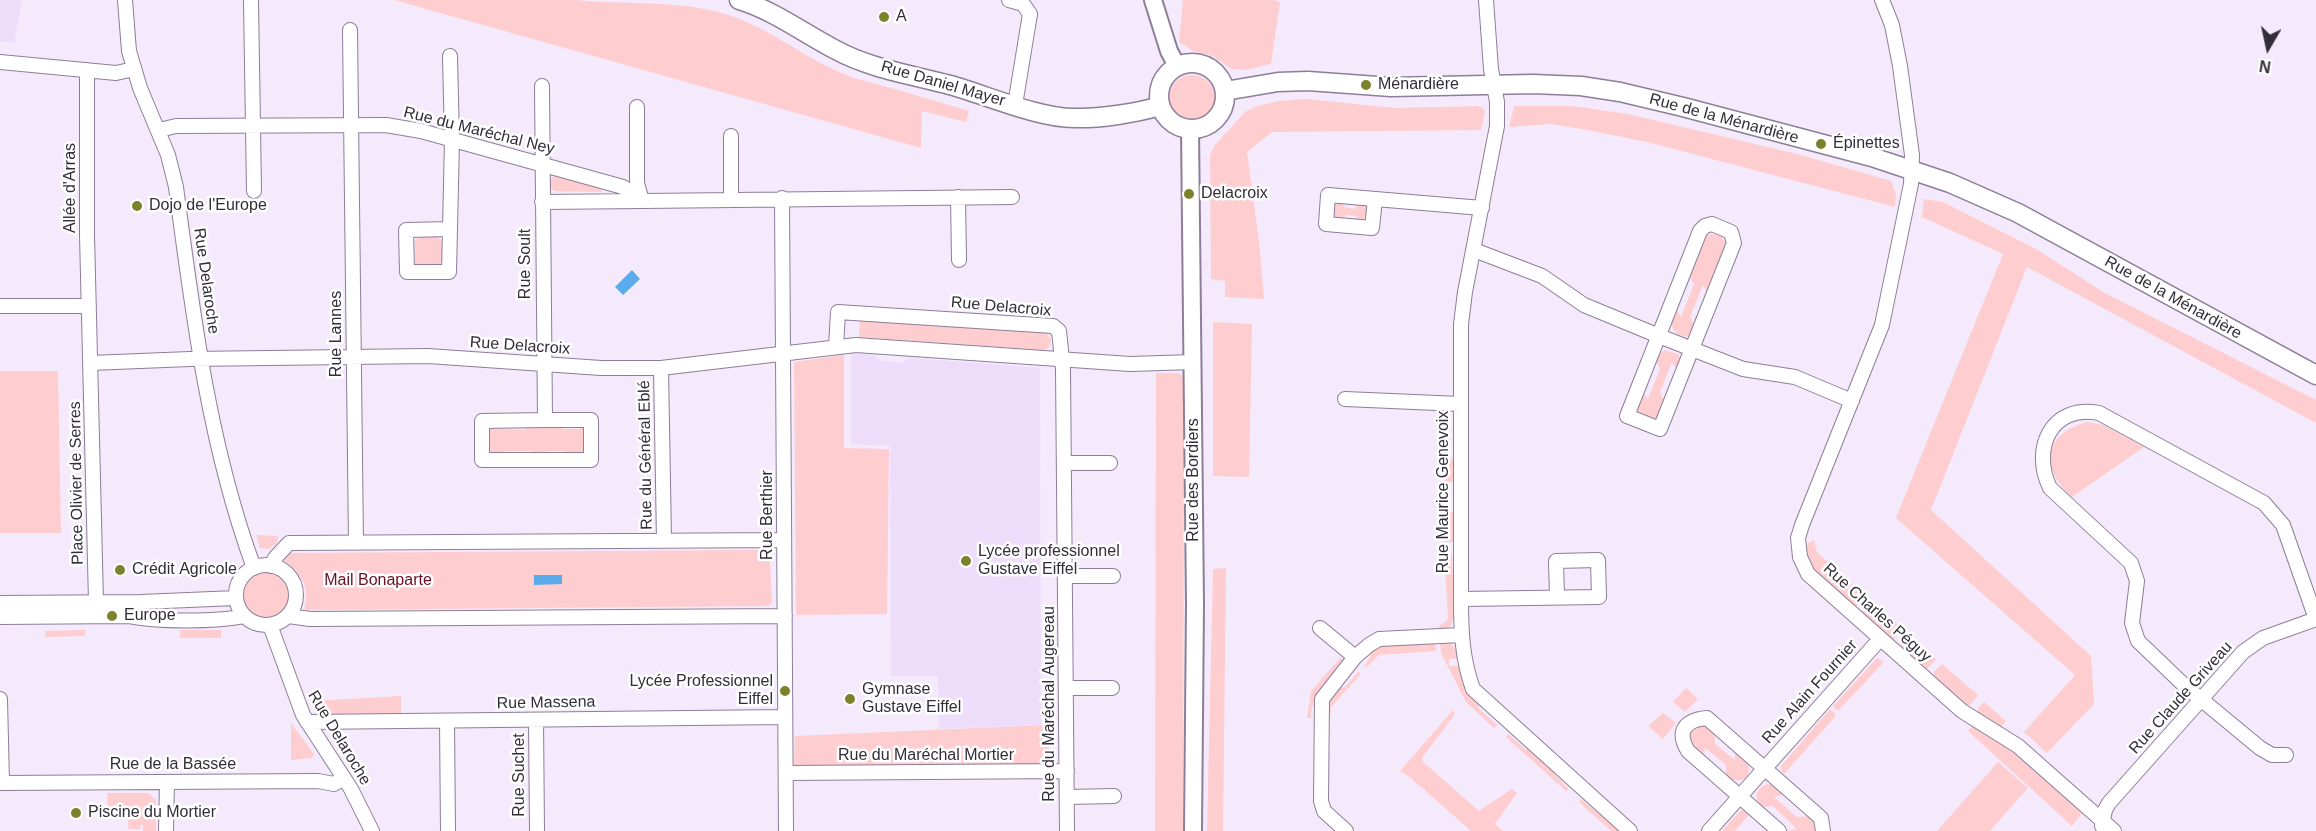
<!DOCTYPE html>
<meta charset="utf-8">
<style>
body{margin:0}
#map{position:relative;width:2316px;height:831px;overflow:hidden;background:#f4eafc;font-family:Arial,sans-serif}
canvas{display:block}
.north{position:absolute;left:2238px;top:18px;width:60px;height:60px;-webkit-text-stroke:4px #fff;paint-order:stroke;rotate:189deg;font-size:16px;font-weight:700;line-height:24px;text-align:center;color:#332d38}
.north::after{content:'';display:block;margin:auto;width:21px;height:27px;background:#332d38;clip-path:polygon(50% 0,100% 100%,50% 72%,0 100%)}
</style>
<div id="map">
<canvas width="2316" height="831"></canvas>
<div class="north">N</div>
</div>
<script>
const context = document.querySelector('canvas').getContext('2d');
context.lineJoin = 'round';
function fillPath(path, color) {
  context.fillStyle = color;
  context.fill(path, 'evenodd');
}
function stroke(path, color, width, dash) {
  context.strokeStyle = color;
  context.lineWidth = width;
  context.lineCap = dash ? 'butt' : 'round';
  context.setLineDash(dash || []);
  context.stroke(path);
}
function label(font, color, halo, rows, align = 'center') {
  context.font = font + ' Arial,sans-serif';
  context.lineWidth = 5;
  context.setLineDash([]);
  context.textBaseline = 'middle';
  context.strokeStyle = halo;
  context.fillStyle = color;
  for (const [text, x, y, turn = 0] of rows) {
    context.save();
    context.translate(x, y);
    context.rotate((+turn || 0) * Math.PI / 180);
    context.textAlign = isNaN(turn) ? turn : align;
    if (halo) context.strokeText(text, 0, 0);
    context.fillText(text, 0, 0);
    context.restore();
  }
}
fillPath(new Path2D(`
 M 0,0 L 22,0 L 14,42 L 0,42 Z
 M 851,354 L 871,354 L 882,361 L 902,363 L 910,358 L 1040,368 L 1041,725 L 939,729 L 938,676 L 891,676 L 890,446 L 851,444 Z`), '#edddfa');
fillPath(new Path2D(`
 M 394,0 L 576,0 C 623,5 671,0 718,12 C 767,24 803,59 849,76 C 859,80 870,82 880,85 C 910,93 939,102 969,111 L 966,122 L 922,111 L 921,148 Z
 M 1183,0 L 1273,0 L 1280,2 L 1271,64 L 1246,70 L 1232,69 L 1211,55 L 1195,52 L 1179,42 Z
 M1169 98a23 23 0 1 1 46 0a23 23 0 1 1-46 0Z
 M 1306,99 L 1395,108 L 1478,106 L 1483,108 L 1485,112 L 1481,130 L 1272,132 L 1247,152 L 1259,242 L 1264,299 L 1225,297 L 1225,281 L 1211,279 L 1210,154 L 1215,145 L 1245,112 L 1257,106 L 1279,101 Z
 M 1514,106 L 1572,106 L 1628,114 L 1801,155 L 1891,181 L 1896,194 L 1895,207 L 1651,143 L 1588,130 L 1551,124 L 1509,127 Z
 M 556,176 L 601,189 L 602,192 L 554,191 L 550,187 L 550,179 Z
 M 1346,198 L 1343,207 L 1355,209 L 1359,199 L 1368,202 L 1368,212 L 1363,221 L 1354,224 L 1357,216 L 1346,215 L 1342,222 L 1334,219 C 1332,207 1334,202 1346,198 Z
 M 1924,199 L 1943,202 L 2036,249 L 2105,293 L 2316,400 L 2316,423 L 2027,267 L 1931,510 L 2091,656 L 2094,704 L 2047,753 L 2024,732 L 2075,675 L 1896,518 L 2003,254 L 1922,217 Z
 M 1711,234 L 1720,235 L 1728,245 L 1708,293 L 1703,285 L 1690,317 L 1696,328 L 1686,337 L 1677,334 L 1673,329 L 1671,321 L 1676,308 L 1681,317 L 1694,284 L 1687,272 L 1702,238 Z
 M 419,237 L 438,237 L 442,241 L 442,261 L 438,266 L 420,266 L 415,263 L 415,240 Z
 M 860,319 L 1047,333 L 1051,340 L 1048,349 L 1041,350 L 859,337 Z
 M 1213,322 L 1252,324 L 1249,477 L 1213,476 Z
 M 1664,350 L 1678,354 L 1681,359 L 1679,374 L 1672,362 L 1660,392 L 1666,407 L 1658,417 C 1648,421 1641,416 1636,407 L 1640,389 L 1648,399 L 1660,369 L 1655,359 Z
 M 844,355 L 844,448 L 889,449 L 887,614 L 796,615 L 794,362 Z
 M 0,371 L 58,371 L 61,533 L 0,533 Z
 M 1156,373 L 1177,373 L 1182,375 L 1184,385 L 1183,831 L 1155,831 Z
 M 2088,422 L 2103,425 L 2144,447 L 2072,497 C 2039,467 2043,433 2088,422 Z
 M 581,425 L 586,429 L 586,452 L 582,455 L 564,455 L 564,451 L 546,451 L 545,455 L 533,455 L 533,451 L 505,451 L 505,455 L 492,455 L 488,452 L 489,429 L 493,426 L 497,426 L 497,429 L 525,430 L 525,426 L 563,426 L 563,429 L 580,429 Z
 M 1445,438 L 1450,439 L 1449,457 L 1455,461 L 1455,480 L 1452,482 L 1444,481 Z
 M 1443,510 L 1454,512 L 1455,515 L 1454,540 L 1452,542 L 1443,542 Z
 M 256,535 L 278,536 L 277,543 L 269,549 L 260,548 Z
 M 1814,540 L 1817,552 L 1866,597 L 1855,607 C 1837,592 1798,569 1808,543 Z
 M 760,550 L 770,561 L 772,603 L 768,606 L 308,610 L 307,613 C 303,608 305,606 306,600 C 308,581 296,569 282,559 L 287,553 Z
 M 1444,553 L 1452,554 L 1454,617 L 1450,627 L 1440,630 L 1439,626 L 1447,621 L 1448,617 Z
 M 1226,568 L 1223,831 L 1207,831 L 1213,569 Z
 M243 595a23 23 0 1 1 46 0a23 23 0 1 1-46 0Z
 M 1872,601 L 1903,629 L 1894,639 L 1890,639 L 1863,614 L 1863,611 Z
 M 85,630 L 85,636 L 45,637 L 45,631 Z
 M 180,630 L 221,630 L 221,638 L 180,638 Z
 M 1909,635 L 1936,659 L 1927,669 L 1924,668 L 1901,649 L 1900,645 Z
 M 1435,641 L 1436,651 L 1379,655 L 1366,668 L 1364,666 L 1369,659 L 1371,652 L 1381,645 Z
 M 1440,641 C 1452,642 1456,647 1459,658 L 1449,659 L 1449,666 L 1461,666 L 1478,701 L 1479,709 L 1497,725 L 1494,728 L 1466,702 L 1441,653 Z
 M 1342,656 C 1346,676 1310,688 1311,718 L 1307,718 L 1311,691 Z
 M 1877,658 L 1884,662 L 1838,711 L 1833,706 Z
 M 1942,664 L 1978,695 L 1971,704 L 1966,706 L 1934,679 L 1934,672 Z
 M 1358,672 L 1361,674 L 1331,707 L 1331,714 L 1326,714 L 1326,703 L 1338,688 L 1345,687 Z
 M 1686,688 L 1698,699 L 1685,712 L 1673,702 Z
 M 401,696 L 401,713 L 329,715 C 320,712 314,711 311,701 Z
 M 1984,702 L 2006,721 L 2001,727 L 1978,714 L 1978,708 Z
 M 1830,709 L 1836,714 L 1834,718 L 1784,774 L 1782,772 L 1781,766 Z
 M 1453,710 L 1455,714 L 1422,758 L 1423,762 L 1479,811 L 1512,789 L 1517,793 L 1495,824 L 1503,831 L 1471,831 L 1411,778 L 1400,771 Z
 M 1663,713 L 1676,723 L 1663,739 L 1648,726 Z
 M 291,723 L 314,754 L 312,758 L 291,760 Z
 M 1704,724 L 1714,728 L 1715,744 L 1735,760 L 1735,751 C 1745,758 1753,764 1747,778 C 1739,781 1734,781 1726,777 L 1726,765 L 1705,748 L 1703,759 C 1689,746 1681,732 1704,724 Z
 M 1047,725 L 1050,765 L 794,766 L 795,736 Z
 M 1973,725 L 2014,751 L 2083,812 L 2072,826 L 1968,731 Z
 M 1508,734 L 1525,749 L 1532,749 L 1555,770 L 1554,774 L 1569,789 L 1566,791 L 1506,737 Z
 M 1998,762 L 2028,788 L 1990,831 L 1937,831 Z
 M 1771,784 L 1784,794 L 1774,797 L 1797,817 L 1812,816 L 1817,820 L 1817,831 L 1786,831 L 1797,829 L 1773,806 L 1762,807 C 1752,797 1757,785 1771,784 Z
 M 107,793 L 148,793 L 156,800 L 156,831 L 143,831 L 143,825 L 140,825 L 140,829 L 128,829 C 131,814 121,810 108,809 Z
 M 1581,799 L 1599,814 L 1605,814 L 1624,831 L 1611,831 L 1579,802 Z
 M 1743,810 L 1749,815 L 1735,831 L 1722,831 L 1740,811 Z`), '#fecdcf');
fillPath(new Path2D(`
 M 632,270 L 640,279 L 623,295 L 615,287 Z
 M 534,575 L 562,575 L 562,584 L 534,585 Z`), '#59abeb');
const minor = new Path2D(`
 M 125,0 L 129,51 L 140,88 L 168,155 L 176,187 C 193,316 209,445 254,568
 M 1009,0 L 1023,4 L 1030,14 L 1015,105
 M 1486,0 L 1491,69 L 1497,102 L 1497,126 L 1465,292 L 1461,324 L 1461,599 C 1461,630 1462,659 1473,689 L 1630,831
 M 1882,0 L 1892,25 L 1900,66 L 1912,155 L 1911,184 L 1882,325 L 1802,525 L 1798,538 L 1800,557 L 1808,574 L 1962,711 L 2018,746 L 2114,831
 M 251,1 L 254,191
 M 350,30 L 356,543
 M 0,62 L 116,73 L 134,69
 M 87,70 L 87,235 L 96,602
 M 542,86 L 545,420
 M 159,130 L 176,126 L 386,125 L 421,131 L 623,187 L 642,201 L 1012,197
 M 958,197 L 959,260
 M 731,198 L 731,136
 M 782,198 L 786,831
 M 1375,199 L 1372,228 L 1326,224 L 1328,195 L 1482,208
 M 542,202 L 642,201 L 637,183 L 637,107
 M 1712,224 L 1731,232 L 1734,243 L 1660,429 L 1627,416 L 1700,231 L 1705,226 Z
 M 450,229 L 449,272 L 407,272 L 406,230 L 450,229 L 452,140 L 450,56
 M 1474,250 L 1542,276 L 1584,305 L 1659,336 L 1743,369 L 1795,377 L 1852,401
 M 0,306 L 89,306
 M 836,347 L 838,312 L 1053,326 L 1059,331 L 1063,369 L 1067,831
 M 90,363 L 190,359 L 428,356 L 601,368 L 661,368 L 856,345 L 1130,364 L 1193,362
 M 661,368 L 664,541
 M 1345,399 L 1460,404
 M 545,420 L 591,420 L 591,460 L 482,460 L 482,421 Z
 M 1065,463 L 1110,463
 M236 595a30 30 0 1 1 60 0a30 30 0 1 1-60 0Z
 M 271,566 L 275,558 L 289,543 L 784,540
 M 1066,576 L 1113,576
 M 1461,599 L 1599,597 L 1598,560 L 1556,561 L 1557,597
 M 0,603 L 141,602 L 236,598
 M 288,616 L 310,619 L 785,616
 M 0,617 L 128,616 C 156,622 216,622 245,616
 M 270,625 L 303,715 L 351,789 L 372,831
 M 1320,628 L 1355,657
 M 1066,688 L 1112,688
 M 0,699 L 2,783
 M 536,720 L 537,831
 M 447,721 L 448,831
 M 307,722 L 785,717
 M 2286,755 L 2272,755 L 2260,748 L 2185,686 L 2138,641 L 2132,623 L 2137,581 L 2131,563 L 2050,488 C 2031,449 2051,404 2099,413 L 2264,503 L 2283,525 L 2316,619
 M 786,773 L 1067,771
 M 0,783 L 318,781 L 334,784 L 344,778
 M 1067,797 L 1114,796
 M 2102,826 L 2105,810 L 2109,803 L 2243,652 L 2263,638 L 2316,619
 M 166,831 L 167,782
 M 1346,831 L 1324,811 L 1321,801 L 1322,699 L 1355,657 L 1369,645 L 1379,639 L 1461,635
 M 1709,831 L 1880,639
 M 1779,831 L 1688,751 C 1676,731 1685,720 1707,718 L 1821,818 L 1823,831`);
const tertiary = new Path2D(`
 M 1153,0 L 1169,51 L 1177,66
 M 1190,129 L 1195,604 L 1193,831`);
const secondary = new Path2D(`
 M 739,0 C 775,11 803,33 836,50 C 871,69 913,75 950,85 C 986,95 1038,118 1074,118 C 1098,119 1137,113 1160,106
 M1159 96a33 33 0 1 1 66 0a33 33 0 1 1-66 0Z
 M 1225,91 L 1278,82 L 1308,81 L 1391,87 L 1533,84 L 1581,86 L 1620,92 L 1683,107 L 1872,157 L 1950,183 L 2018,213 L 2316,375`);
stroke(minor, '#8c7e98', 16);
stroke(tertiary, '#8c7e98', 20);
stroke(secondary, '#8c7e98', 21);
stroke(minor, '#fff', 14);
stroke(tertiary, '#fff', 16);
stroke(secondary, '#fff', 18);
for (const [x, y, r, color] of [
 [884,17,6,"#7c812b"],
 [1366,85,6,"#7c812b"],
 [1821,144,6,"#7c812b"],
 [1189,194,6,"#7c812b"],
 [137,206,6,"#7c812b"],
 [966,561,6,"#7c812b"],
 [120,570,6,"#7c812b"],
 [112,616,6,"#7c812b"],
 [785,691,6,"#7c812b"],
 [850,699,6,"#7c812b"],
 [76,813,6,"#7c812b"]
]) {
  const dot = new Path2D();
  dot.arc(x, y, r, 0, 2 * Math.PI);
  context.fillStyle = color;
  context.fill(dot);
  stroke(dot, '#fff', 2);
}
label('16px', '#332d38', '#fff', [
 ["A",896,17],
 ["Ménardière",1378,85],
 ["Épinettes",1833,144],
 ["Delacroix",1201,194],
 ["Dojo de l'Europe",149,206],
 ["Lycée professionnel",978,552],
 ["Gustave Eiffel",978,570],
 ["Crédit Agricole",132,570],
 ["Europe",124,616],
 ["Lycée Professionnel",773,682,"right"],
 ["Eiffel",773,700,"right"],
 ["Gymnase",862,690],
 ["Gustave Eiffel",862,708],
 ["Piscine du Mortier",88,813]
], 'left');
label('16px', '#332d38', '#fff', [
 ["Rue Daniel Mayer",943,84,16],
 ["Rue de la Ménardière",1724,119,15],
 ["Rue du Maréchal Ney",479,131,14],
 ["Allée d'Arras",71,188,-90],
 ["Rue Soult",526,264,-90],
 ["Rue Delaroche",206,281,82],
 ["Rue de la Ménardière",2173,298,29],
 ["Rue Delacroix",1001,307,5],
 ["Rue Lannes",337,334,-90],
 ["Rue Delacroix",520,346,4],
 ["Rue du Général Eblé",646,455,-91],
 ["Rue des Bordiers",1194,480,-90],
 ["Place Olivier de Serres",77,483,-91],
 ["Rue Maurice Genevoix",1444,492,-90],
 ["Rue Berthier",768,515,-90],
 ["Rue Charles Péguy",1877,613,42],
 ["Rue Alain Fournier",1810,692,-48],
 ["Rue Claude Griveau",2181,698,-48],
 ["Rue Massena",546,703,-1],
 ["Rue du Maréchal Augereau",1050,704,-90],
 ["Rue Delaroche",339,738,59],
 ["Rue du Maréchal Mortier",926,756],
 ["Rue de la Bassée",173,765],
 ["Rue Suchet",520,775,-90]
]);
label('16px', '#6a0f24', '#fff', [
 ["Mail Bonaparte",378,581]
]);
</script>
